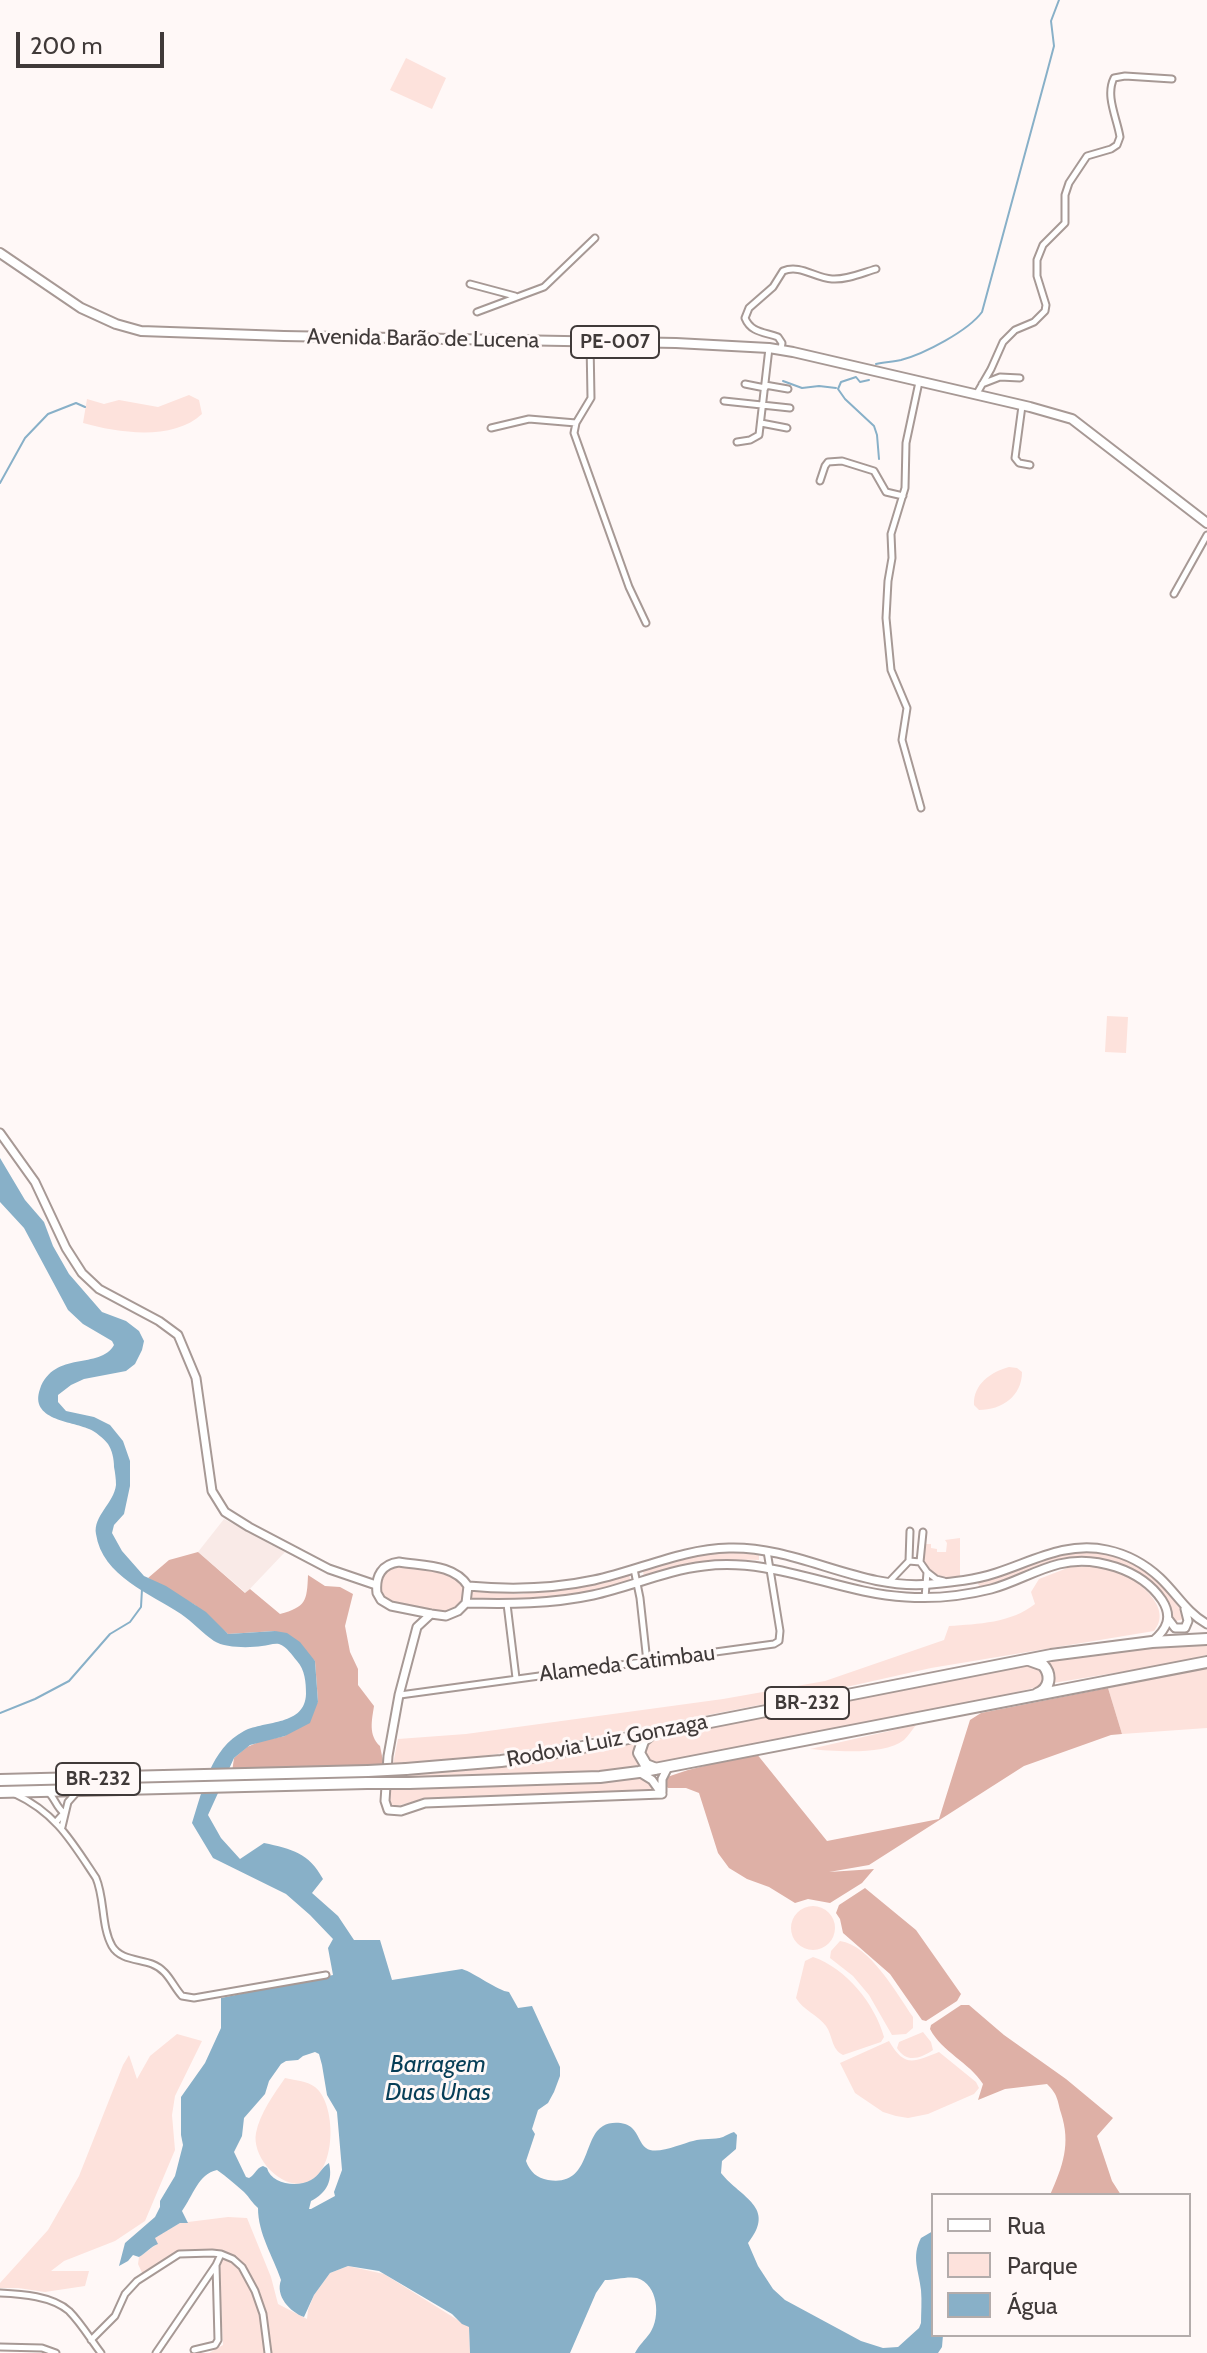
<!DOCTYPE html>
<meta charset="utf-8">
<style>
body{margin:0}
#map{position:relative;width:1207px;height:2353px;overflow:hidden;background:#fff8f7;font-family:Cabin,sans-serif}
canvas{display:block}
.legend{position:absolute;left:931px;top:2193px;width:260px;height:144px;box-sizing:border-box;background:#fff8f7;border:2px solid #b3acab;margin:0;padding:10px 14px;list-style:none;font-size:24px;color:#403a39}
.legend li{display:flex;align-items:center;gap:16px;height:40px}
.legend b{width:40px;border:2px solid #b3acab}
.scale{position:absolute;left:16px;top:32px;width:148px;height:36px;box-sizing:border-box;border:4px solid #403a39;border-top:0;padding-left:10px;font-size:24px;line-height:28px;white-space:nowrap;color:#403a39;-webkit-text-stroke:6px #fff8f7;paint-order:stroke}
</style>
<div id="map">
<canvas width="1207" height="2353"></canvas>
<ul class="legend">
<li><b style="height:10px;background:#fff"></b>Rua</li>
<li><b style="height:22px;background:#fde2dc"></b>Parque</li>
<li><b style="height:22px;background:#88b0c8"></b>Água</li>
</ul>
<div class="scale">200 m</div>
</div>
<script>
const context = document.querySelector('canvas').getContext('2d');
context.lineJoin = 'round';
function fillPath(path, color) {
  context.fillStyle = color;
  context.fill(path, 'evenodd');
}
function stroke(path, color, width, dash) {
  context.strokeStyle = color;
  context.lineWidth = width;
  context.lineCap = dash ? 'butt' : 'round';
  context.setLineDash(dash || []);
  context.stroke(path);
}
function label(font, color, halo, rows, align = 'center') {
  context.font = font + ' Cabin,sans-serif';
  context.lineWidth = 6;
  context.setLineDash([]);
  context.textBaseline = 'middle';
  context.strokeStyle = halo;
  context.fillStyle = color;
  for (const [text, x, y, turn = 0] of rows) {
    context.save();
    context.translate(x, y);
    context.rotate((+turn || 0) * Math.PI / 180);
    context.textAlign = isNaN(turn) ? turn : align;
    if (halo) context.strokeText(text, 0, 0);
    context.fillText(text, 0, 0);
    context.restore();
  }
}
fillPath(new Path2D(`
 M 224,1519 L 285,1552 L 246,1593 L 198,1552 Z`), '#f9eae7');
fillPath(new Path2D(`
 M 406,58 L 446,78 L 432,109 L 390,90 Z
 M 189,395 L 199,400 L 202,414 C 173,441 119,433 83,423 L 87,399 L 104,404 L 119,400 L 158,407 Z
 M 1107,1016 L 1128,1017 L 1126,1053 L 1105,1052 Z
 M 1009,1367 L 1017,1368 L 1022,1372 C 1022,1396 1002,1410 979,1410 L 974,1405 C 973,1384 991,1372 1009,1367 Z
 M 960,1538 L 960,1577 C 938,1580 915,1569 926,1544 L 931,1544 L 931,1548 L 937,1549 L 937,1552 L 946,1552 L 947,1543 L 945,1540 Z
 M 1088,1549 C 1100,1551 1114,1552 1126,1556 C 1146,1563 1184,1597 1184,1619 L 1176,1621 L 1171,1618 C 1169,1612 1169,1606 1166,1600 C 1161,1590 1150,1581 1140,1574 C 1088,1538 1034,1572 980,1587 L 978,1584 L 979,1580 L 1046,1556 Z
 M 733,1551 L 759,1552 L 759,1560 C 712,1559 688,1563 644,1578 L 643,1571 L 646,1569 L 674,1560 Z
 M 400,1564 L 447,1571 L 461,1577 L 466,1591 L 464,1603 L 456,1610 L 445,1613 L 392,1604 L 384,1600 L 379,1591 L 382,1571 Z
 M 1070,1567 C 1087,1566 1105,1566 1121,1573 C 1141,1582 1173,1609 1154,1631 L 931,1668 L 806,1696 L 538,1748 L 469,1758 L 393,1764 L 398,1739 L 466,1734 L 723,1699 L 825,1681 L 944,1640 L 949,1626 C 978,1624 1011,1623 1035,1604 L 1031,1592 L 1039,1579 Z
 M 629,1574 L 631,1583 L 552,1599 L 468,1601 L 469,1590 L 520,1594 L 555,1590 Z
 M 1207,1641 L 1207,1655 L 1158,1666 L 1053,1683 L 1054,1670 L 1045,1658 L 1107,1647 Z
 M 1027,1661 L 1043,1670 C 1044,1679 1043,1684 1034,1688 L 837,1735 L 650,1767 L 641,1749 L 658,1732 Z
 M 1207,1667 L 1207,1728 L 1122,1734 L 1108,1688 Z
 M 916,1725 C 912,1730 908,1736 904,1740 C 884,1756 833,1751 810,1749 Z
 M 637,1741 L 635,1759 L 645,1770 L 599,1774 L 403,1781 L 401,1771 Z
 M 638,1778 L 650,1783 L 652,1789 L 651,1792 L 435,1800 L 412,1802 L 393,1807 L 387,1803 L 389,1786 L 542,1783 Z
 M791 1928a22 22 0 1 1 44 0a22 22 0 1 1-44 0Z
 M 840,1941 C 870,1945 897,1994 913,2017 L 913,2028 L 906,2034 L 892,2035 L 869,1995 L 853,1976 L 830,1958 L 831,1951 Z
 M 813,1957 C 846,1968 875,2004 884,2037 L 881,2042 L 843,2055 C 831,2049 833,2036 826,2026 C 818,2015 803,2010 796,1998 L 805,1961 Z
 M 923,2032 L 931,2042 L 933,2050 C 920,2059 906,2063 897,2048 L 899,2042 Z
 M 177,2034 L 202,2041 L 175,2096 L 172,2115 L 175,2150 L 145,2221 L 115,2241 L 64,2261 L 51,2271 L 89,2271 L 85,2286 L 45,2292 L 18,2288 L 0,2288 L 0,2283 L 48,2230 L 79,2176 L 123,2065 L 129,2055 L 137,2079 L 150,2056 Z
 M 889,2041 C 905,2068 913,2062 939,2052 L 976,2082 L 979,2088 L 974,2094 L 928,2114 L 908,2118 L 896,2116 L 883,2112 L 855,2093 L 840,2063 Z
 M 285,2078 C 294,2080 307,2081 315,2087 C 336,2103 337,2168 310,2181 C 284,2194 251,2158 256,2133 C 260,2113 274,2094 285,2078 Z
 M 228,2217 L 247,2218 L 271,2277 L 278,2304 L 307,2319 L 308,2310 L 314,2295 L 330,2273 L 348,2266 L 384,2274 L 469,2327 L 470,2353 L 268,2353 L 260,2311 L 266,2353 L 209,2353 L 223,2345 L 219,2266 L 222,2254 L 179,2254 L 157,2272 L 144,2277 L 138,2264 L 139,2257 L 157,2244 L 154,2238 L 180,2223 Z`), '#fde2dc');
fillPath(new Path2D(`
 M 198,1552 L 245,1593 L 250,1589 L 280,1614 C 306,1607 307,1601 308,1575 L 325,1586 L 340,1587 L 353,1594 L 345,1626 L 350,1652 L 358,1669 L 358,1685 L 374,1706 C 372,1720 368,1735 380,1746 L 384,1766 L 232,1772 L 234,1758 L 247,1747 L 261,1741 L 285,1736 L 318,1702 L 315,1661 L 275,1631 L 228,1634 L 195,1605 L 148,1578 L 169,1560 Z
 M 1108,1688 L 1122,1734 L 1111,1735 L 1024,1766 L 869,1865 L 829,1872 L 874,1869 L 862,1883 L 830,1903 L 808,1899 L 795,1903 L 769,1887 L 747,1879 L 729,1868 L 718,1853 L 699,1793 L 686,1788 L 668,1788 L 663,1783 L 664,1778 L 688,1770 L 756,1753 L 827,1841 L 939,1819 L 970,1720 L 981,1713 Z
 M 865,1888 L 916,1930 L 961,1994 L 957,2001 L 926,2021 L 922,2020 L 890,1974 L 843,1933 L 840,1919 L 836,1913 L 839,1905 Z
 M 961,2005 L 969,2005 L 1004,2035 L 1066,2079 L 1113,2118 L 1097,2136 L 1112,2181 L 1121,2195 L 1050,2195 C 1063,2166 1071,2144 1061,2113 C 1057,2099 1058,2095 1047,2084 L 1005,2089 L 978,2100 L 983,2084 C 969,2062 942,2052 930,2029 L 931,2025 Z`), '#deb0a6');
fillPath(new Path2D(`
 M 0,1158 L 25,1200 L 44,1222 L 53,1246 L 69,1274 L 102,1312 L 126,1321 L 139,1331 L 144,1341 L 142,1350 L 135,1364 L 126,1371 L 84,1379 L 71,1385 L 58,1395 L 58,1402 L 66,1411 L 94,1417 L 110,1425 L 123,1441 L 130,1461 L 130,1486 L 124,1514 L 114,1525 L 112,1533 L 122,1551 L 144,1576 L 166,1586 L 206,1612 L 228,1634 L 275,1631 L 287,1633 L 300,1642 L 315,1661 L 318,1702 L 310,1723 L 285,1736 L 250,1745 L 234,1758 L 208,1815 L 221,1838 L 240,1859 L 264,1843 C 292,1849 309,1853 323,1879 L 312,1893 L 338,1916 L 354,1940 L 380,1940 L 392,1980 L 462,1969 C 475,1973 498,1991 509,1992 L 518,2008 L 532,2006 L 560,2067 L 560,2076 L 554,2092 L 548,2103 L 538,2110 L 532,2129 L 535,2134 L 526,2161 C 530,2172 537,2178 548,2180 C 591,2187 582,2138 603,2126 C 611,2121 626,2122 632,2128 C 638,2133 640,2144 646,2148 C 656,2156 683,2143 693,2141 C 703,2138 714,2140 723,2137 C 727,2135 730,2133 734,2132 L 737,2135 L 736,2149 L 722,2161 L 721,2173 C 741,2198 777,2207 748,2243 L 758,2266 L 773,2289 L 785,2300 L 861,2341 L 883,2348 L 898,2347 L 919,2328 L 921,2323 C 921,2313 922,2301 921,2290 C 919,2271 911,2257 921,2238 L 933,2231 L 933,2335 L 943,2335 L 942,2347 L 938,2353 L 635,2353 C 639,2345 645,2340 650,2333 C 661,2317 658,2284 637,2278 C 628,2276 614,2280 605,2280 L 596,2293 L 570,2353 L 470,2353 L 469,2327 L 462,2324 L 452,2314 L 379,2271 L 348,2266 L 330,2273 L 314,2295 L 304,2317 C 290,2312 275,2296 281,2280 C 273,2256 258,2234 258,2208 C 252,2203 250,2198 244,2192 C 235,2184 227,2177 217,2170 C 198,2174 193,2196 182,2211 L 188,2223 L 180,2223 L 155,2238 L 158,2244 C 150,2247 146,2253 139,2257 L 133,2255 L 128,2261 L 119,2266 L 125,2243 L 155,2217 L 160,2207 L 160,2201 L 175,2176 L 183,2145 L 181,2135 L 181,2097 L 205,2063 L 221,2028 L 221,1998 L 333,1975 L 328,1948 L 333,1939 L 310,1915 L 286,1894 L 213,1858 L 192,1823 C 203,1790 210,1749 244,1731 C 266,1720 305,1726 306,1694 C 306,1682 305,1670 297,1661 C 292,1655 287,1647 279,1644 C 273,1643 268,1646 262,1646 C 249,1648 225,1648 214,1641 C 202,1633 193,1622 181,1614 C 151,1594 102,1576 96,1534 C 93,1516 114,1503 116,1485 C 116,1479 115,1472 114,1467 C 114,1459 112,1450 108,1444 C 104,1439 95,1431 89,1429 C 71,1421 29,1420 40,1389 C 54,1350 100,1370 114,1345 L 112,1341 L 83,1324 L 68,1310 L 24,1228 L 0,1202 ZM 315,2052 L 319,2054 L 322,2065 L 327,2095 L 337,2112 L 342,2170 L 334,2192 L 335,2196 L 311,2209 L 309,2209 L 311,2201 C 327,2193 333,2180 329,2163 C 322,2167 319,2176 311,2180 C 297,2188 271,2184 267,2168 L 263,2166 C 256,2168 255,2175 249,2178 L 246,2177 L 234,2152 L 242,2136 L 244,2118 L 265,2094 L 269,2081 L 281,2064 L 286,2061 L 298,2060 L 303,2056 Z`), '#88b0c8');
stroke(new Path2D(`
 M 876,364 C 884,362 892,362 901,360 C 924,354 968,331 982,312 L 1046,76 L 1054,46 L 1051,21 L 1059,0
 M 869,380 L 860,382 L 856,377 L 841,382 L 838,389 L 845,399 L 874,426 L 877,435 L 879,459
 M 783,381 L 802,388 L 819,386 L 836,388
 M 0,483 L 25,438 L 48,414 L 76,403 L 85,407
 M 0,1713 L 35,1699 L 69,1681 L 110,1634 L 130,1622 L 141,1607 L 142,1589`), '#88b0c8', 2);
const street = new Path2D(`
 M 470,284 L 515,296
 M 477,312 L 544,287 L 595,238
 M 590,342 L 591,398 L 576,423 L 574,433 L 629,587 L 646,623
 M 781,349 L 782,343 L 778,337 C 765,332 751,333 745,318 L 749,308 L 773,287 L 783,271 C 800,264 815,278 832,279 C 847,280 862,273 876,269
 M 919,382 L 906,443 L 905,488 L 891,534 L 892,558 L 888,581 L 886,618 L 891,670 L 907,708 L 902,740 L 921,808
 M 745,384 L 765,388
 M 982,384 L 1000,377 L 1020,378
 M 765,385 L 788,389
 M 976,395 L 991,369 L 1003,342 L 1015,330 L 1034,322 L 1045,311 L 1046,305 L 1037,276 L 1037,260 L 1043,245 L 1065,223 L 1065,195 L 1069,183 L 1087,156 L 1111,149 L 1117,145 L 1120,137 C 1117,118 1105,96 1114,78 L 1125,76 L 1172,79
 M 724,401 L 790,408
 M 1022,406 L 1015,458 L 1019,463 L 1030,465
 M 761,423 L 787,428
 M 491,428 L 529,419 L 576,423
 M 737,442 L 750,440 L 759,435 L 769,348
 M 820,481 L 825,466 L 828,462 L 842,461 L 874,471 L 886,492 L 903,496
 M 1174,594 L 1207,535
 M 909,1561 L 910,1531
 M 920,1562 L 923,1532
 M 634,1569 L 640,1598 L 647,1662
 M 927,1572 L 936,1579 L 944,1581
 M 889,1582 L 909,1561 L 920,1562 L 927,1572 L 925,1598
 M 507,1604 L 516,1678
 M 400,1695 L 774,1644 L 779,1641 L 780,1631 L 767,1551
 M 48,1792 C 55,1798 56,1807 64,1813 L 56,1822
 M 15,1794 C 56,1813 72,1842 96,1878 C 105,1899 101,1926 112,1946 C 120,1960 139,1959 152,1964 C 168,1970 172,1985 182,1996 L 194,1998 L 326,1975
 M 62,1827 L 68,1802 L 76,1793
 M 0,2293 C 22,2294 52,2296 69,2311 C 81,2323 91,2340 101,2353
 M 91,2340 L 115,2316 L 125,2294 L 137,2281 L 179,2254 L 212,2253 L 221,2254 L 233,2259 L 242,2267 L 255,2291 L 263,2314 L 268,2353
 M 0,2347 L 42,2348 L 56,2353
 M 194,2350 L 215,2345 L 218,2340 L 216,2265 L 221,2254
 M 156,2353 L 216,2265`);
const secondary = new Path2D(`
 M 0,1133 L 35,1182 L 66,1248 L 82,1273 L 99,1289 L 159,1321 L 178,1335 L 196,1378 L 212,1491 L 225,1512 L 249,1527 L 329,1569 L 376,1585
 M 399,1562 C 423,1566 454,1564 468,1586 L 466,1603 L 458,1611 L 446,1616 L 431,1614 L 391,1606 L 381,1600 L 377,1593 C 375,1576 382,1564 399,1562 Z
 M 468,1586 C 511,1590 552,1589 594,1580 C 640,1570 682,1549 729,1548 C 799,1546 860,1591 931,1584 C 953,1582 975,1580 996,1573 C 1033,1561 1067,1541 1107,1550 C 1126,1554 1145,1564 1160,1578 C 1177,1594 1186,1612 1207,1624
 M 466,1603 C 509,1604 551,1604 593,1595 C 630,1587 667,1570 704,1566 C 775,1557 837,1593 906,1597 C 935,1599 963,1596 991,1589 C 1014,1583 1035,1570 1059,1564 C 1094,1555 1141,1569 1162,1600 C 1173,1617 1167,1629 1153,1641
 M 431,1614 L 417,1627 L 399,1695 L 388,1756 L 385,1801 L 388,1810 L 401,1811 L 425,1803 L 662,1794
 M 1169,1620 L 1175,1628 L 1185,1628 L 1188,1621 L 1185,1609
 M 639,1772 L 652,1780 L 662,1794
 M 662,1792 L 662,1779 L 668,1767`);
const primary = new Path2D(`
 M 0,253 L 81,308 L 116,324 L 141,331 L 284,336 L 676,343 L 769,348 L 793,352 L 1030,407 L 1072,419 L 1207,523`);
const highway = new Path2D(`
 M 1029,1660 L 1043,1665 C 1052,1675 1050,1689 1037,1694
 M 650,1735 L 643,1741 L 639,1753 L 646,1765 L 656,1769
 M 406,1769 L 501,1761 L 537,1756 L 1051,1655 L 1152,1642 L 1207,1639
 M 0,1780 L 368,1771
 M 409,1783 L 600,1777 L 639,1772 L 1207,1662
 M 0,1792 L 367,1783`);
stroke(street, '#a79995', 9);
stroke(secondary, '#a79995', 11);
stroke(primary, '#a79995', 12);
stroke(highway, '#a79995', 14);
stroke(street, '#fff', 5);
stroke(secondary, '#fff', 7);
stroke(primary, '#fff', 8);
stroke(highway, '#fff', 10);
const highwayBridge = new Path2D(`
 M 368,1771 L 406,1769
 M 367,1783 L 409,1783`);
stroke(highwayBridge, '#a79995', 14, []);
stroke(highwayBridge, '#fff', 10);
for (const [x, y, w] of [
 [615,342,88],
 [807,1703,84],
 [98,1779,84]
]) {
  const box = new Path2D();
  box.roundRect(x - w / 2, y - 16, w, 32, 6);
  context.fillStyle = '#fff8f7';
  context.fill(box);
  stroke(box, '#403a39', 2);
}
label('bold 20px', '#403a39', null, [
 ["PE-007",615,342],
 ["BR-232",807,1703],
 ["BR-232",98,1779]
]);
label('22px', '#403a39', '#fff8f7', [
 ["Avenida Barão de Lucena",423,339,1],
 ["Alameda Catimbau",627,1664,-7],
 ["Rodovia Luiz Gonzaga",607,1741,-11]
]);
label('italic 24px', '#073e57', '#fff8f7', [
 ["Barragem",438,2065],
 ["Duas Unas",438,2093]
]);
</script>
